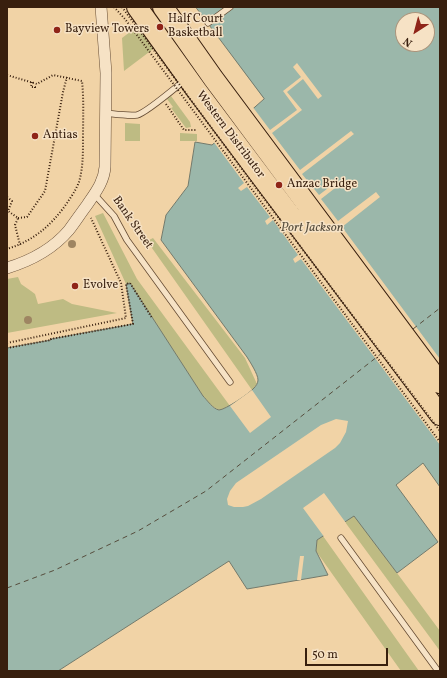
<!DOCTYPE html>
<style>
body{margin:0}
#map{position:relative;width:447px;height:678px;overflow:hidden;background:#f1d3a6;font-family:Vollkorn,serif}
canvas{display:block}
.frame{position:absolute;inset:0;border:8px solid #381f0e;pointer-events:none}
.north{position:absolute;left:395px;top:12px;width:40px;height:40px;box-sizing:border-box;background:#f6e2c5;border:1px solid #aa947c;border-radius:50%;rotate:216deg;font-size:11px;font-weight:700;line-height:16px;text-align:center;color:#381f0e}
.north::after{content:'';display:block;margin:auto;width:14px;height:18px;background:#8f2418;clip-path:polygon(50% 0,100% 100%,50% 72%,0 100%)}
.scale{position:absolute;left:305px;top:648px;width:83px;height:18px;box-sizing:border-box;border:2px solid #381f0e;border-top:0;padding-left:5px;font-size:12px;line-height:14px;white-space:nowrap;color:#381f0e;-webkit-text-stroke:3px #f6e2c5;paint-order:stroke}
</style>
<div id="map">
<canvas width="447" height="678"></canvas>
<div class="frame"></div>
<div class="north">N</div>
<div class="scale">50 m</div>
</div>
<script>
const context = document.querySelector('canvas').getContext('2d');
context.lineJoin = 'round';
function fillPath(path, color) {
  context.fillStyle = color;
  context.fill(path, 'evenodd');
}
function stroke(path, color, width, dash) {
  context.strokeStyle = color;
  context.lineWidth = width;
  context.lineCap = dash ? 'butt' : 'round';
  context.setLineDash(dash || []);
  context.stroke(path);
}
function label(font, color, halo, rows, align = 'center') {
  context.font = font + ' Vollkorn,serif';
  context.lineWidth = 3;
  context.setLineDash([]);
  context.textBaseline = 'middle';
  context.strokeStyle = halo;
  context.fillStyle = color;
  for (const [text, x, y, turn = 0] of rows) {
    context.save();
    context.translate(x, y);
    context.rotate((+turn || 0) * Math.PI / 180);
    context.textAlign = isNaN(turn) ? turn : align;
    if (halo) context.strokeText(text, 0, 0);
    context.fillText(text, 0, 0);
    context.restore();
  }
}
fillPath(new Path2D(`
 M 162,8 L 177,31 L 124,71 L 122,38 Z
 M 171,96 L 190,122 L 191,127 L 186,128 L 171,108 L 173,107 L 167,99 Z
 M 125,123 L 140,124 L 140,141 L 125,141 Z
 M 180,133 L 197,134 L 197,141 L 180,141 Z
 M 103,213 L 137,279 L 230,406 C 227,407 224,409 221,410 C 214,410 207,400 203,396 L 130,284 L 126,284 L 95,216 Z
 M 153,238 L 245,358 L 257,384 L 252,390 L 147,241 Z
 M 18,277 L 21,284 L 31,291 L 35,294 L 38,304 L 63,299 L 72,304 L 117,313 L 7,333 L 7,279 Z
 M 354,515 L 440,631 L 440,651 L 345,522 Z
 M 323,536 L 419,671 L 401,671 L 316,551 L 317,540 Z`), '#bebb83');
const water = new Path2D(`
 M 196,7 L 440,7 L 440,487 L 423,463 L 396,485 L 438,542 L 397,573 L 354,516 L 317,540 L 316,551 L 328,575 L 247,589 L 229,561 L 58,671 L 7,671 L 7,348 L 51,340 L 51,339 L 133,324 L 126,284 L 130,283 L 203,396 C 207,400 213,409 219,410 C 225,410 250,393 254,388 C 256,386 258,383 258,380 C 258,374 250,362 247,357 L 161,240 L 166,215 L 188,186 L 195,142 L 212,145 L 264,99 ZM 403,20 L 427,20 L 427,44 L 403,44 Z`);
fillPath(water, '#9bb7aa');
stroke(water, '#737a6c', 1);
fillPath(new Path2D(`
 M 297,63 L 322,96 L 318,99 L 303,79 L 287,92 L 302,110 L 272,133 L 300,170 L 351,131 L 354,134 L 302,174 L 319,195 L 336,182 L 339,185 L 321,199 L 338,221 L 376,192 L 380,197 L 342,227 L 440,359 L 440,445 L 301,259 L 295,263 L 293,259 L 298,255 L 273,220 L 267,225 L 265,221 L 270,217 L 247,187 L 241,191 L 238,188 L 244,183 L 213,141 L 252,106 L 270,130 L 297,110 L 283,91 L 301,77 L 293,67 Z
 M 252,390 L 271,417 L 250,433 L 230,406 Z
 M 336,419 L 348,421 L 346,432 L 340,443 L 335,448 L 261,499 L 248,506 L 243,507 L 234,507 L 228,505 L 227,499 L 230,491 L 236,483 L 321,425 Z
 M 324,493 L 346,523 L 325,538 L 303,508 Z
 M 300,556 L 304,556 L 301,580 L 297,580 Z`), '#f1d3a6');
stroke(new Path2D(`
 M 413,329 L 440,308
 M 7,588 L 55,570 L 138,531 L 206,491 L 382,353`), '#564d3d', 1, [5, 4]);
const service = new Path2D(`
 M 208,23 L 230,7
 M 105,113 C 115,114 127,116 137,115 C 146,113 175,88 185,80
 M 94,194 L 114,216 L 127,240 L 230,382
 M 341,538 L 438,671`);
const minor = new Path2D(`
 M 7,268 C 30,261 53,249 69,230 C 75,222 81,213 87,205 C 95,193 104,182 105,167 L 106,73 L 101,7`);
const motorway = new Path2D(`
 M 137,7 L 197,91 L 440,415
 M 163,7 L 213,78 L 440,383`);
stroke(service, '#664c34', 7);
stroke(minor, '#664c34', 12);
stroke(motorway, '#381f0e', 22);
stroke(new Path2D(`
 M 7,75 L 37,84 L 53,75 L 82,81 C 84,100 83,119 83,139 C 83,154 83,168 79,182 C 76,190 71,197 67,203 C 51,226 33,241 7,249
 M 32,82 L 31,87 L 35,87 L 35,89
 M 166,104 L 184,130 L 197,130
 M 7,197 L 12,201 L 8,211 L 18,218 L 15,225 L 20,245
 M 18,218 L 27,217 L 45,191 L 63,92 L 67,77
 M 7,343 L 126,318 L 121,283 L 91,218
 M 7,348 L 51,340 L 51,339 L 133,324 L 126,284 L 130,283 L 152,318`), '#381f0e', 2, [1, 2]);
stroke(service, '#f6e2c5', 5.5);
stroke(minor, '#f6e2c5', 11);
stroke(motorway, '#f1d3a6', 20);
stroke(new Path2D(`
 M 114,7 L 125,19 L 440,442
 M 122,7 L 253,184 L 440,431`), '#381f0e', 2, [1, 2]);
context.fillStyle = '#9e8562';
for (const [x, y] of [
 [72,244],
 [28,320]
]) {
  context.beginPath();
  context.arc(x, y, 4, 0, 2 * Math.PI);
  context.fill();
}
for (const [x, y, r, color] of [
 [160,27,4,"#8f2418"],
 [57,30,4,"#8f2418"],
 [35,136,4,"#8f2418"],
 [279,185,4,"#8f2418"],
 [75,286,4,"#8f2418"]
]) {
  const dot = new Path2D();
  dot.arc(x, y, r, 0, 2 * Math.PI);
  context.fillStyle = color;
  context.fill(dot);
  stroke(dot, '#f6e2c5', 1.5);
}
label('12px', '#381f0e', '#f6e2c5', [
 ["Half Court",168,20],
 ["Basketball",168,34],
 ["Bayview Towers",65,30],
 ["Antias",43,136],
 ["Anzac Bridge",287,185],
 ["Evolve",83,286]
], 'left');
label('12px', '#381f0e', '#f6e2c5', [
 ["Western Distributor",230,135,53],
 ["Bank Street",132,223,55]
]);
label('italic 13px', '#564d3d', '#f6e2c5', [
 ["Port Jackson",312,229]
]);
</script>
